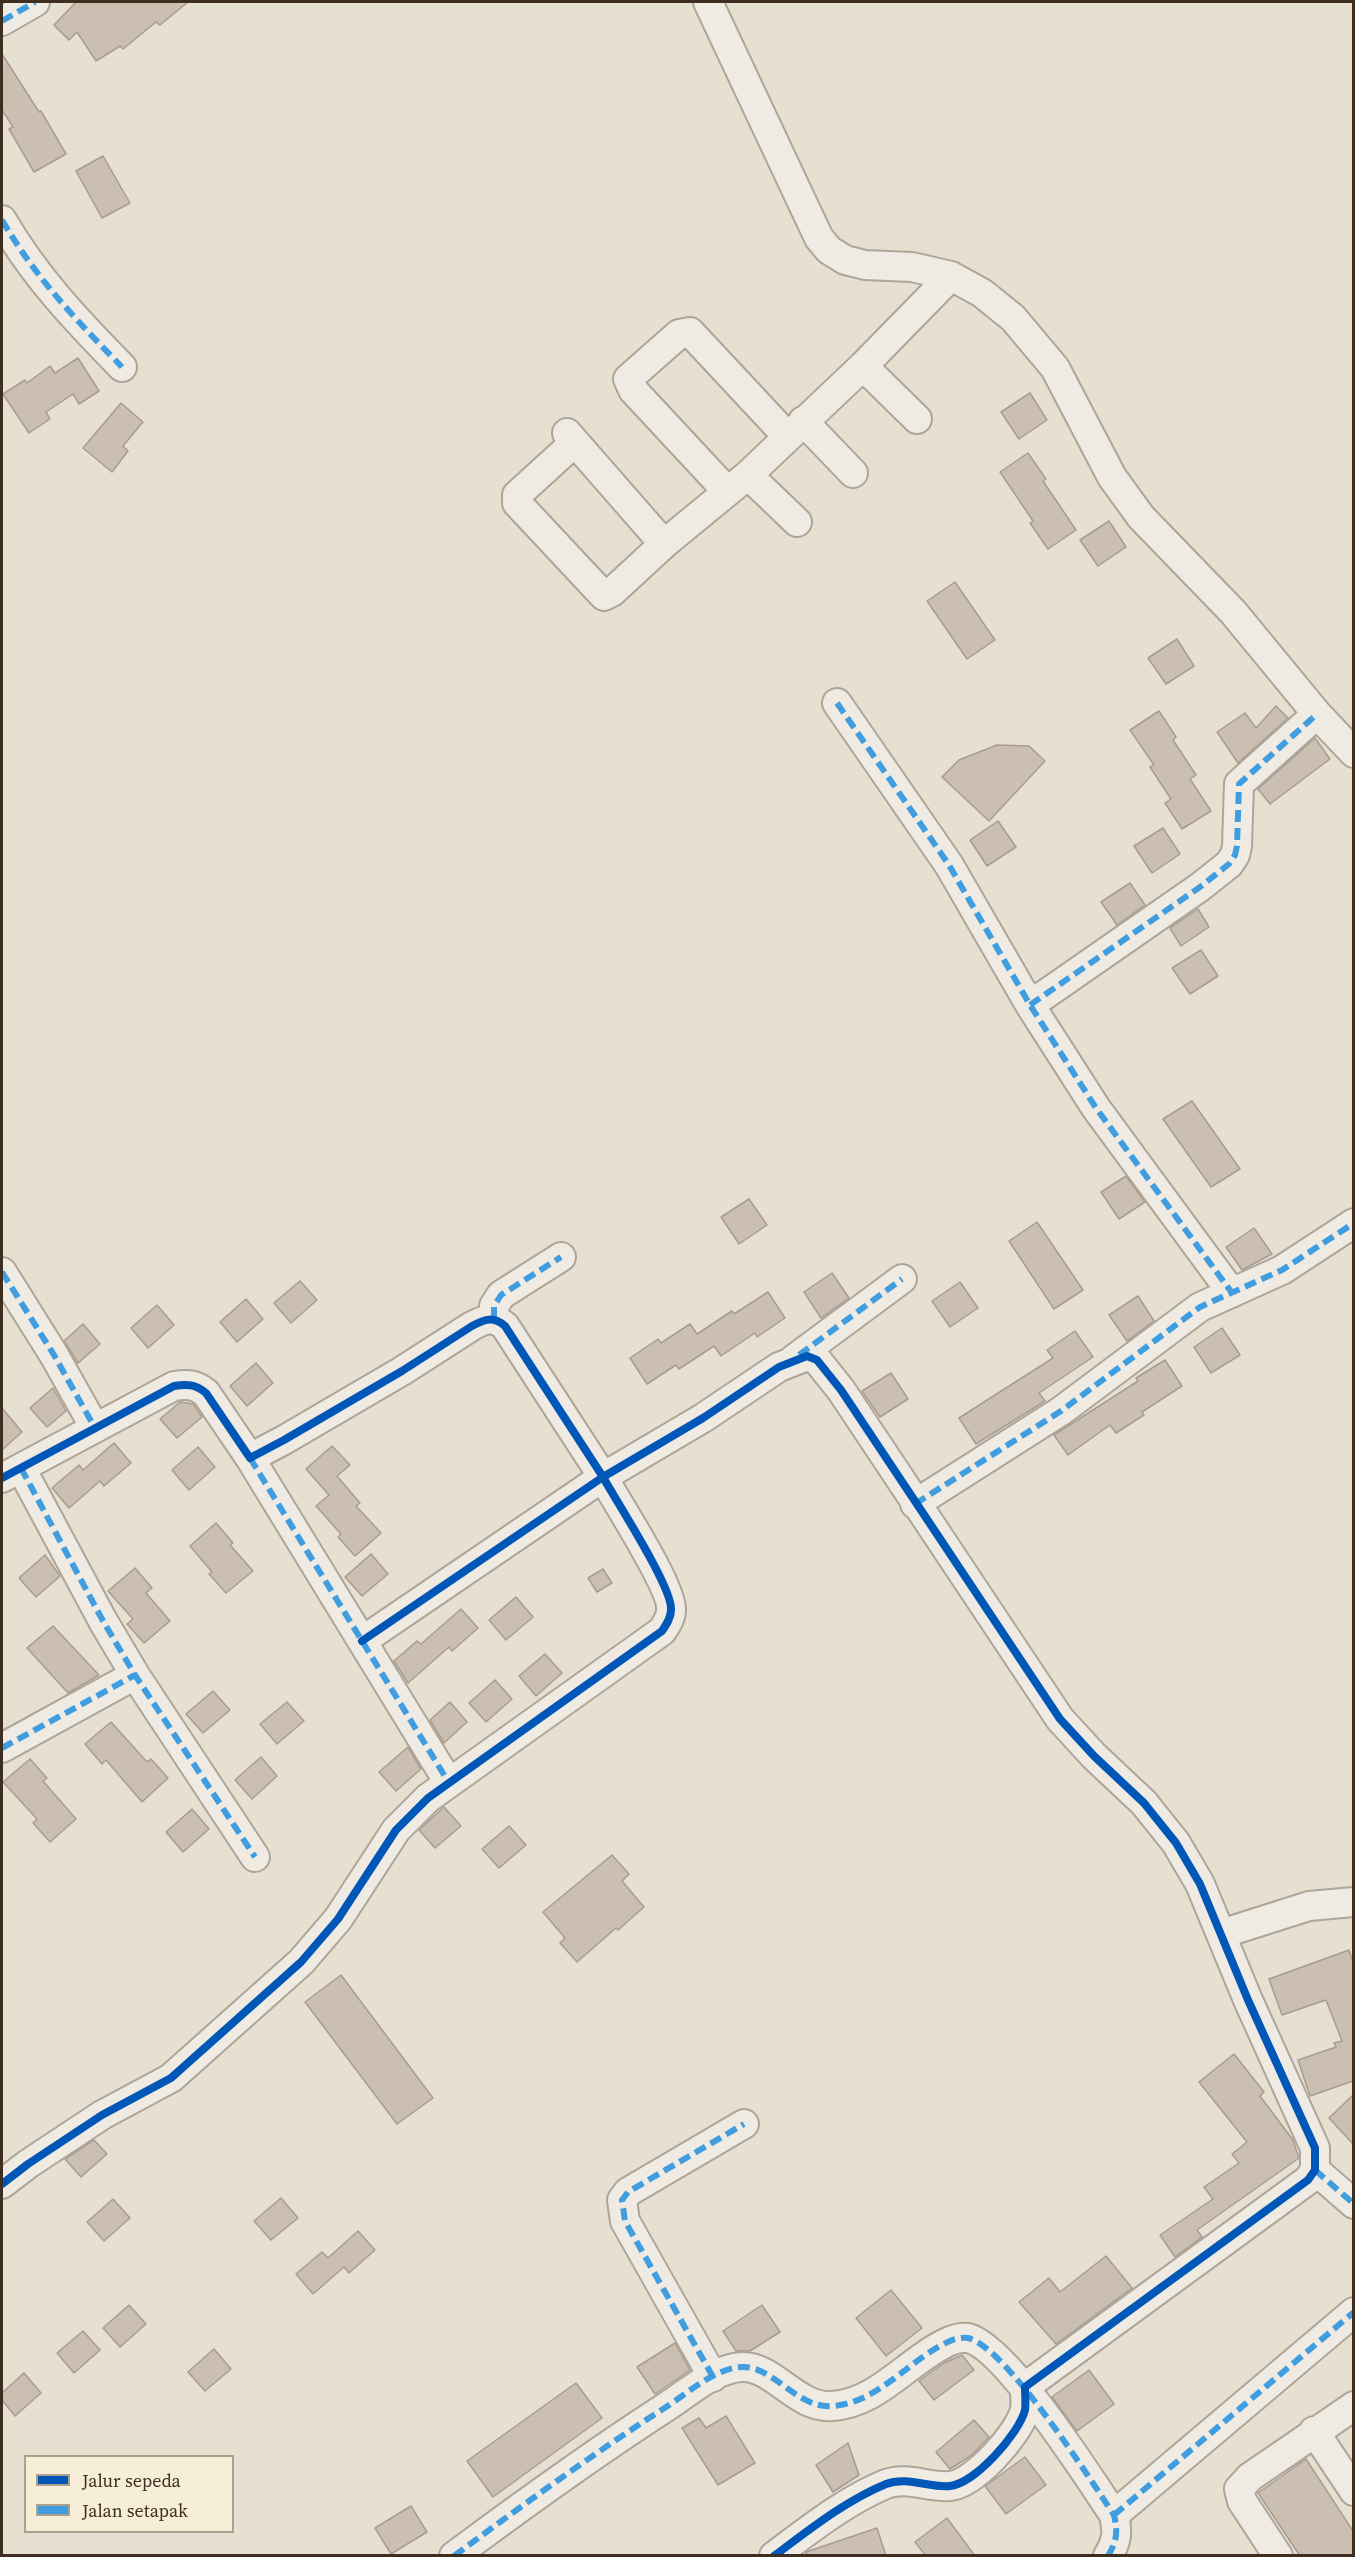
<!DOCTYPE html>
<style>
body{margin:0}
#map{position:relative;width:1355px;height:2557px;overflow:hidden;background:#e7e0d1;font-family:"Source Serif 4",serif}
canvas{display:block}
.frame{position:absolute;inset:0;border:3px solid #3d2e20;pointer-events:none}
.legend{position:absolute;left:24px;top:2455px;width:210px;height:78px;box-sizing:border-box;background:#f7eed8;border:2px solid #ada18e;margin:0;padding:8px 10px;list-style:none;font-size:18px;color:#3d2e20}
.legend li{display:flex;align-items:center;gap:12px;height:30px}
.legend b{width:30px;border:2px solid #ada18e}
</style>
<div id="map">
<canvas width="1355" height="2557"></canvas>
<div class="frame"></div>
<ul class="legend">
<li><b style="height:8px;background:#0057b8"></b>Jalur sepeda</li>
<li><b style="height:8px;background:#3f9de0"></b>Jalan setapak</li>
</ul>
</div>
<script>
const context = document.querySelector('canvas').getContext('2d');
context.lineJoin = 'round';
function fillPath(path, color) {
  context.fillStyle = color;
  context.fill(path, 'evenodd');
}
function stroke(path, color, width, dash) {
  context.strokeStyle = color;
  context.lineWidth = width;
  context.lineCap = dash ? 'butt' : 'round';
  context.setLineDash(dash || []);
  context.stroke(path);
}
const building = new Path2D(`
 M 76,2 L 188,2 L 160,25 L 156,22 L 123,49 L 120,46 L 96,61 L 77,32 L 69,40 L 54,25 Z
 M 2,54 L 39,112 L 41,111 L 66,154 L 34,172 L 9,129 L 13,127 L 2,110 Z
 M 103,156 L 130,203 L 102,218 L 76,171 Z
 M 78,358 L 99,391 L 79,404 L 73,394 L 46,412 L 50,419 L 29,433 L 3,394 L 25,380 L 27,383 L 50,366 L 55,373 Z
 M 1030,393 L 1047,420 L 1019,439 L 1001,412 Z
 M 121,403 L 143,422 L 123,446 L 128,451 L 112,472 L 83,448 Z
 M 1028,453 L 1046,479 L 1043,481 L 1076,530 L 1048,549 L 1030,523 L 1033,521 L 1000,472 Z
 M 1109,521 L 1126,547 L 1098,566 L 1080,540 Z
 M 955,582 L 995,640 L 967,659 L 927,601 Z
 M 1177,639 L 1194,666 L 1166,684 L 1148,658 Z
 M 1276,706 L 1288,718 L 1238,763 L 1217,732 L 1245,713 L 1256,728 Z
 M 1159,711 L 1176,737 L 1173,740 L 1196,775 L 1190,779 L 1211,811 L 1182,829 L 1165,803 L 1171,799 L 1150,767 L 1154,765 L 1130,730 Z
 M 1315,738 L 1330,759 L 1270,804 L 1258,789 Z
 M 997,745 L 1029,746 L 1045,761 L 989,821 L 942,777 L 959,760 Z
 M 998,821 L 1016,847 L 987,866 L 970,840 Z
 M 1163,828 L 1180,854 L 1152,873 L 1134,846 Z
 M 1130,883 L 1145,905 L 1117,925 L 1101,902 Z
 M 1198,909 L 1209,927 L 1181,946 L 1170,928 Z
 M 1201,950 L 1218,976 L 1190,994 L 1172,968 Z
 M 1192,1101 L 1240,1169 L 1211,1187 L 1163,1119 Z
 M 1126,1176 L 1145,1202 L 1119,1219 L 1101,1192 Z
 M 749,1199 L 767,1225 L 739,1244 L 721,1217 Z
 M 1037,1222 L 1083,1290 L 1054,1309 L 1009,1241 Z
 M 1254,1228 L 1272,1254 L 1242,1270 L 1226,1247 Z
 M 832,1273 L 849,1298 L 821,1318 L 804,1292 Z
 M 300,1281 L 317,1300 L 291,1323 L 274,1303 Z
 M 960,1282 L 978,1308 L 950,1327 L 932,1301 Z
 M 768,1292 L 785,1318 L 757,1337 L 755,1333 L 721,1356 L 714,1346 L 679,1369 L 676,1365 L 647,1384 L 630,1358 L 658,1339 L 661,1343 L 690,1324 L 697,1334 L 732,1311 L 734,1314 Z
 M 1138,1296 L 1154,1321 L 1127,1341 L 1109,1315 Z
 M 246,1299 L 263,1319 L 237,1342 L 220,1322 Z
 M 157,1305 L 174,1325 L 148,1348 L 131,1328 Z
 M 83,1324 L 100,1344 L 78,1363 L 64,1341 Z
 M 1222,1328 L 1240,1355 L 1211,1373 L 1194,1347 Z
 M 1075,1331 L 1093,1357 L 1039,1393 L 1045,1401 L 976,1444 L 959,1418 L 1053,1358 L 1047,1350 Z
 M 1165,1360 L 1182,1386 L 1142,1412 L 1144,1415 L 1116,1433 L 1110,1425 L 1068,1455 L 1054,1435 L 1138,1381 L 1136,1378 Z
 M 256,1363 L 273,1383 L 247,1406 L 230,1386 Z
 M 891,1373 L 908,1399 L 880,1417 L 862,1391 Z
 M 53,1388 L 66,1411 L 47,1427 L 30,1408 Z
 M 180,1402 L 193,1404 L 202,1417 L 177,1438 L 160,1419 Z
 M 2,1408 L 22,1432 L 2,1450 Z
 M 114,1443 L 131,1463 L 104,1486 L 100,1481 L 69,1508 L 52,1488 L 79,1465 L 83,1470 Z
 M 332,1446 L 350,1465 L 337,1476 L 360,1503 L 356,1506 L 381,1533 L 355,1556 L 338,1537 L 341,1534 L 316,1506 L 329,1495 L 306,1469 Z
 M 198,1447 L 215,1467 L 189,1490 L 172,1470 Z
 M 216,1523 L 233,1543 L 230,1545 L 253,1571 L 226,1593 L 209,1574 L 212,1572 L 190,1546 Z
 M 371,1554 L 388,1574 L 362,1596 L 345,1577 Z
 M 45,1555 L 60,1576 L 36,1597 L 19,1578 Z
 M 135,1568 L 152,1588 L 146,1593 L 170,1621 L 144,1643 L 127,1624 L 133,1619 L 108,1591 Z
 M 603,1569 L 612,1583 L 597,1592 L 588,1578 Z
 M 516,1597 L 533,1617 L 506,1640 L 489,1620 Z
 M 461,1609 L 478,1628 L 452,1651 L 449,1647 L 408,1683 L 394,1661 L 417,1641 L 421,1644 Z
 M 53,1626 L 99,1675 L 68,1693 L 27,1648 Z
 M 545,1654 L 562,1673 L 536,1696 L 519,1676 Z
 M 495,1680 L 512,1699 L 486,1722 L 469,1703 Z
 M 213,1691 L 230,1710 L 203,1733 L 186,1714 Z
 M 287,1702 L 304,1721 L 277,1744 L 260,1724 Z
 M 450,1702 L 467,1722 L 444,1743 L 430,1720 Z
 M 111,1722 L 147,1762 L 151,1759 L 168,1778 L 142,1802 L 106,1760 L 102,1764 L 85,1744 Z
 M 408,1747 L 421,1769 L 396,1791 L 379,1772 Z
 M 261,1757 L 277,1776 L 252,1799 L 235,1780 Z
 M 30,1759 L 47,1778 L 43,1781 L 76,1819 L 50,1842 L 33,1823 L 37,1819 L 3,1782 Z
 M 444,1807 L 461,1826 L 435,1848 L 419,1830 Z
 M 192,1809 L 209,1829 L 183,1852 L 166,1832 Z
 M 509,1826 L 526,1845 L 499,1868 L 482,1849 Z
 M 612,1855 L 629,1874 L 622,1881 L 644,1907 L 618,1930 L 616,1928 L 577,1962 L 560,1943 L 565,1938 L 543,1912 Z
 M 1349,1950 L 1353,1962 L 1353,2081 L 1310,2096 L 1298,2060 L 1336,2047 L 1334,2043 L 1342,2041 L 1326,2000 L 1282,2015 L 1269,1979 Z
 M 341,1975 L 433,2098 L 397,2124 L 305,2002 Z
 M 1234,2054 L 1264,2092 L 1260,2096 L 1293,2140 L 1299,2158 L 1197,2230 L 1202,2237 L 1175,2257 L 1160,2235 L 1213,2199 L 1204,2187 L 1239,2163 L 1232,2154 L 1247,2142 L 1199,2082 Z
 M 1353,2095 L 1353,2144 L 1329,2118 Z
 M 94,2140 L 107,2154 L 81,2177 L 65,2159 Z
 M 281,2198 L 298,2218 L 271,2240 L 254,2221 Z
 M 113,2199 L 130,2218 L 104,2241 L 87,2222 Z
 M 358,2231 L 375,2250 L 349,2273 L 344,2267 L 313,2294 L 296,2274 L 322,2252 L 328,2258 Z
 M 1106,2256 L 1132,2288 L 1056,2344 L 1019,2302 L 1049,2278 L 1060,2292 Z
 M 891,2290 L 922,2328 L 886,2356 L 856,2318 Z
 M 129,2305 L 146,2324 L 120,2347 L 103,2328 Z
 M 762,2305 L 780,2332 L 750,2351 L 736,2351 L 723,2331 Z
 M 83,2331 L 100,2350 L 74,2373 L 57,2353 Z
 M 675,2343 L 690,2370 L 655,2394 L 637,2367 Z
 M 214,2349 L 231,2369 L 205,2391 L 188,2372 Z
 M 962,2355 L 974,2370 L 934,2400 L 919,2381 L 944,2363 Z
 M 1089,2370 L 1114,2404 L 1077,2431 L 1052,2397 Z
 M 24,2373 L 41,2393 L 15,2416 L 2,2400 L 2,2393 Z
 M 576,2383 L 602,2418 L 493,2497 L 467,2461 Z
 M 726,2416 L 755,2463 L 718,2485 L 682,2428 L 699,2418 L 706,2428 Z
 M 974,2420 L 989,2437 L 972,2455 L 950,2469 L 936,2452 Z
 M 848,2443 L 859,2475 L 833,2492 L 816,2465 Z
 M 1025,2457 L 1046,2485 L 1006,2514 L 985,2486 Z
 M 1306,2459 L 1353,2531 L 1353,2556 L 1300,2556 L 1258,2493 Z
 M 411,2506 L 427,2532 L 391,2554 L 375,2528 Z
 M 947,2518 L 975,2556 L 926,2556 L 915,2542 Z
 M 877,2528 L 886,2556 L 806,2556 L 806,2552 Z`);
fillPath(building, '#cbbfb2');
stroke(building, '#a89c90', 1.5);
const minor = new Path2D(`
 M 708,2 L 819,238 L 829,250 L 845,260 L 865,265 L 912,267 L 951,276 L 982,293 L 1013,318 L 1055,368 L 1112,477 L 1141,517 L 1233,612 L 1317,714 L 1354,753
 M 2,21 L 35,2
 M 2,220 C 35,277 76,320 122,367
 M 863,366 L 917,419
 M 803,421 L 853,473
 M 567,433 L 664,544
 M 574,443 L 517,495 L 517,503 L 604,596 L 612,592 L 664,544 L 748,475 L 863,366 L 951,276
 M 748,475 L 797,522
 M 727,491 L 633,390 L 628,379 L 679,334 L 690,332 L 788,437
 M 837,703 L 949,865 L 1030,1005 L 1096,1108 L 1232,1293
 M 1030,1005 L 1200,887 L 1229,864 L 1235,855 L 1237,846 L 1239,784 L 1317,714
 M 2,1272 L 54,1355 L 95,1428
 M 494,1319 L 494,1306 L 501,1295 L 561,1257
 M 794,1359 L 902,1279
 M 250,1458 L 449,1783
 M 21,1468 L 103,1621 L 135,1675 L 255,1857
 M 2,1478 L 174,1386 C 187,1384 195,1384 206,1393 L 250,1458 L 284,1440 L 402,1371 L 472,1326 C 485,1319 493,1316 505,1326 L 603,1477 L 703,1418 L 779,1367 L 807,1356 L 817,1360 L 841,1390 L 1060,1719 L 1094,1756 L 1144,1803 L 1176,1843 L 1200,1884 L 1248,2000 L 1315,2148 L 1315,2170 L 1308,2180 L 1025,2387 C 1025,2395 1026,2403 1025,2410 C 1019,2434 974,2484 950,2486 C 929,2488 907,2476 886,2484 C 845,2501 809,2530 774,2556
 M 915,1504 L 1061,1411 L 1200,1307 L 1282,1270 L 1354,1223
 M 2,1748 L 135,1675
 M 1221,1934 L 1309,1906 L 1354,1902
 M 1315,2170 L 1354,2204
 M 2,2184 L 28,2164 L 102,2115 L 171,2078 L 301,1962 L 338,1919 L 396,1830 L 428,1798 L 662,1631 C 666,1625 671,1618 671,1610 C 673,1588 616,1501 603,1477 L 362,1641
 M 713,2377 L 625,2221 L 622,2200 L 628,2192 L 744,2124
 M 1314,2431 L 1354,2491
 M 1114,2515 L 1354,2312
 M 454,2556 C 524,2504 593,2454 666,2407 C 688,2393 715,2368 742,2367 C 774,2366 797,2409 832,2406 C 879,2403 909,2359 950,2341 C 954,2339 963,2337 968,2338 C 1006,2347 1090,2479 1114,2515 C 1118,2532 1117,2541 1108,2556
 M 1278,2556 L 1242,2501 L 1239,2489 L 1250,2477 L 1354,2406`);
stroke(minor, '#ada599', 32);
stroke(minor, '#efebe3', 28);
stroke(new Path2D(`
 M 2,21 L 35,2
 M 2,220 C 35,277 76,320 122,367
 M 837,703 L 949,865 L 1030,1005 L 1096,1108 L 1232,1293
 M 1030,1005 L 1200,887 L 1229,864 L 1235,855 L 1237,846 L 1239,784 L 1317,714
 M 2,1272 L 54,1355 L 95,1428
 M 494,1319 L 494,1306 L 501,1295 L 561,1257
 M 799,1355 L 902,1279
 M 250,1458 L 449,1783
 M 21,1468 L 103,1621 L 135,1675 L 255,1857
 M 915,1504 L 1061,1411 L 1200,1307 L 1282,1270 L 1354,1223
 M 2,1748 L 135,1675
 M 1315,2170 L 1354,2204
 M 713,2377 L 625,2221 L 622,2200 L 628,2192 L 744,2124
 M 1114,2515 L 1354,2312
 M 454,2556 C 524,2504 593,2454 666,2407 C 688,2393 715,2368 742,2367 C 774,2366 797,2409 832,2406 C 879,2403 909,2359 950,2341 C 954,2339 963,2337 968,2338 C 1006,2347 1090,2479 1114,2515 C 1118,2532 1117,2541 1108,2556`), '#3f9de0', 6, [12, 6]);
stroke(new Path2D(`
 M 2,1478 L 174,1386 C 187,1384 195,1384 206,1393 L 250,1458 L 284,1440 L 402,1371 L 472,1326 C 485,1319 493,1316 505,1326 L 603,1477 L 703,1418 L 779,1367 L 807,1356 L 817,1360 L 841,1390 L 1060,1719 L 1094,1756 L 1144,1803 L 1176,1843 L 1200,1884 L 1248,2000 L 1315,2148 L 1315,2170 L 1308,2180 L 1025,2387 C 1025,2395 1026,2403 1025,2410 C 1019,2434 974,2484 950,2486 C 929,2488 907,2476 886,2484 C 845,2501 809,2530 774,2556
 M 2,2184 L 28,2164 L 102,2115 L 171,2078 L 301,1962 L 338,1919 L 396,1830 L 428,1798 L 662,1631 C 666,1625 671,1618 671,1610 C 673,1588 616,1501 603,1477 L 362,1641`), '#0057b8', 8);
</script>
